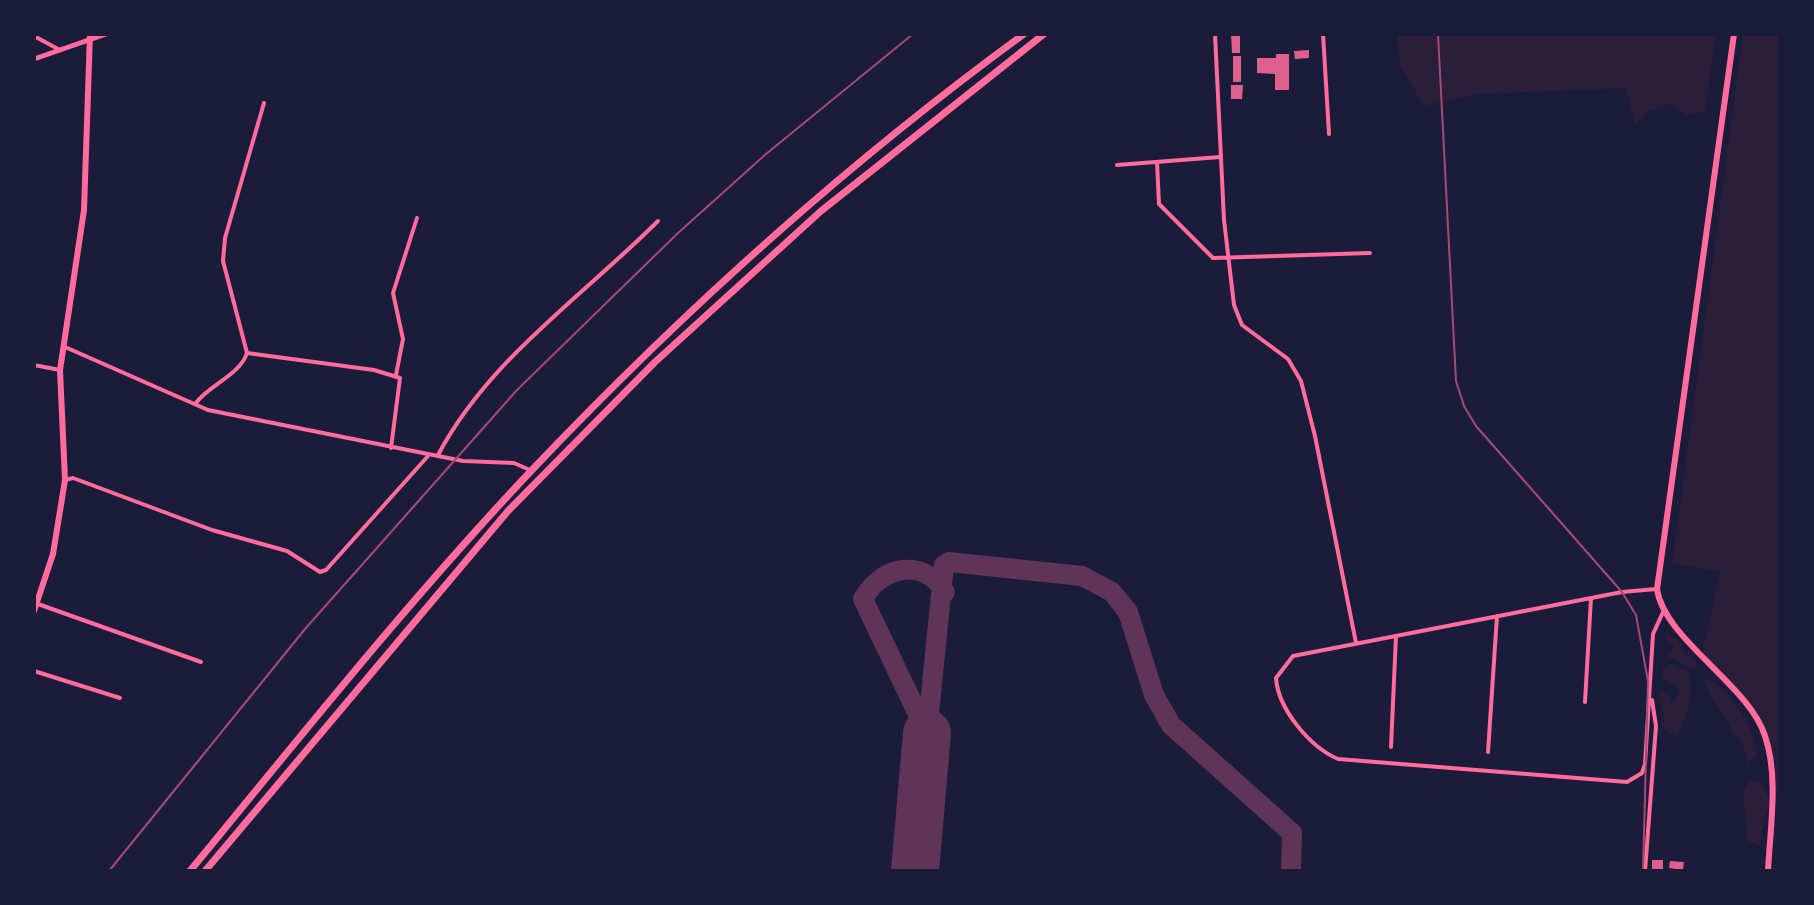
<!DOCTYPE html>
<style>
body{margin:0}
#map{position:relative;width:1814px;height:905px;overflow:hidden;background:#1b1b3a;font-family:Helvetica,sans-serif}
canvas{display:block}
.frame{position:absolute;inset:0;border:36px solid #1b1b3a;pointer-events:none}
</style>
<div id="map">
<canvas width="1814" height="905"></canvas>
<div class="frame"></div>
</div>
<script>
const context = document.querySelector('canvas').getContext('2d');
context.lineJoin = 'round';
function fillPath(path, color) {
  context.fillStyle = color;
  context.fill(path, 'evenodd');
}
function stroke(path, color, width, dash) {
  context.strokeStyle = color;
  context.lineWidth = width;
  context.lineCap = dash ? 'butt' : 'round';
  context.setLineDash(dash || []);
  context.stroke(path);
}
fillPath(new Path2D(`
 M 1397,34 L 1716,34 L 1705,111 L 1687,115 L 1670,103 L 1647,112 L 1635,126 L 1626,88 L 1476,94 L 1424,106 L 1400,66 Z
 M 1743,34 L 1780,34 L 1780,792 L 1771,793 C 1767,719 1749,709 1702,655 L 1720,571 L 1672,564 Z
 M 1664,632 L 1680,641 L 1684,653 L 1696,661 L 1698,667 L 1691,668 L 1666,656 L 1675,647 L 1666,640 Z
 M 1672,664 L 1688,672 C 1695,689 1686,719 1678,736 L 1671,735 L 1661,725 L 1665,719 L 1658,696 L 1661,691 L 1669,696 L 1671,703 L 1676,700 L 1679,689 L 1661,677 L 1663,668 Z
 M 1704,679 C 1731,686 1755,728 1757,755 L 1747,763 C 1745,751 1745,740 1733,735 C 1727,714 1708,699 1704,679 Z
 M 1751,780 L 1761,783 L 1771,802 L 1763,823 L 1760,846 L 1747,841 L 1743,790 Z`), '#2a1e3b');
stroke(new Path2D(`
 M 927,733 L 944,565 L 949,562 L 1082,576 L 1112,592 L 1128,612 L 1154,695 L 1171,725 L 1292,833 L 1291,871
 M 927,733 L 863,599 C 881,566 923,557 945,592`), '#603358', 20);
stroke(new Path2D(`
 M 915,871 L 927,733`), '#603358', 48);
fillPath(new Path2D(`
 M 1231,34 L 1240,34 L 1240,53 L 1232,53 Z
 M 1309,50 L 1309,58 L 1295,59 L 1294,51 Z
 M 1276,54 L 1289,54 L 1289,90 L 1275,90 L 1275,74 L 1257,73 L 1257,58 L 1276,58 Z
 M 1233,56 L 1241,56 L 1241,82 L 1233,82 Z
 M 1231,85 L 1243,85 L 1242,99 L 1231,99 Z
 M 1652,860 L 1663,860 L 1663,871 L 1652,871 Z
 M 1670,861 L 1684,862 L 1683,870 L 1669,868 Z`), '#dd5f8e');
stroke(new Path2D(`
 M 1215,34 L 1224,220 L 1234,305 L 1242,325 L 1288,359 L 1301,381 L 1315,436 L 1356,643
 M 1323,34 L 1329,134
 M 34,36 L 58,49
 M 1157,162 L 1159,204 L 1213,258 L 1370,253
 M 1117,165 L 1220,157
 M 65,347 L 208,410 L 463,461 L 514,463 L 532,471
 M 247,353 L 374,370 L 400,378 L 391,448
 M 34,365 L 60,370
 M 396,375 L 403,339 L 393,293 L 417,218
 M 196,403 C 209,385 240,375 247,353 L 223,261 L 225,238 L 264,103
 M 438,455 C 489,359 582,297 658,221
 M 65,480 L 73,478 L 212,530 L 287,551 L 320,572 L 326,570 L 428,456
 M 1656,589 L 1622,592 L 1293,656 L 1276,678 C 1278,709 1310,747 1338,759 L 1627,782 L 1642,773 L 1645,764 L 1653,634 L 1664,610
 M 38,604 L 201,662
 M 34,671 L 120,698
 M 1585,702 L 1591,598
 M 1391,747 L 1396,636
 M 1488,752 L 1497,616
 M 1645,871 L 1656,726 L 1652,700`), '#ff6b9d', 4);
stroke(new Path2D(`
 M 34,59 L 106,34`), '#ff6b9d', 5);
stroke(new Path2D(`
 M 1734,34 L 1657,589 C 1664,639 1749,685 1765,736 C 1779,777 1770,829 1768,871
 M 34,611 L 53,554 L 65,480 L 60,370 L 84,210 L 90,34`), '#ff6b9d', 6);
stroke(new Path2D(`
 M 190,871 C 301,736 411,598 531,471 C 682,312 846,164 1024,34
 M 205,871 L 508,511 L 655,362 L 821,211 L 1044,34`), '#ff6b9d', 7);
stroke(new Path2D(`
 M 1438,34 L 1456,381 L 1464,406 L 1476,426 L 1622,592 L 1636,615 L 1648,681 L 1643,871
 M 109,871 L 305,629 L 517,390 L 678,233 L 766,154 L 913,34`), '#a44b75', 2);
</script>
